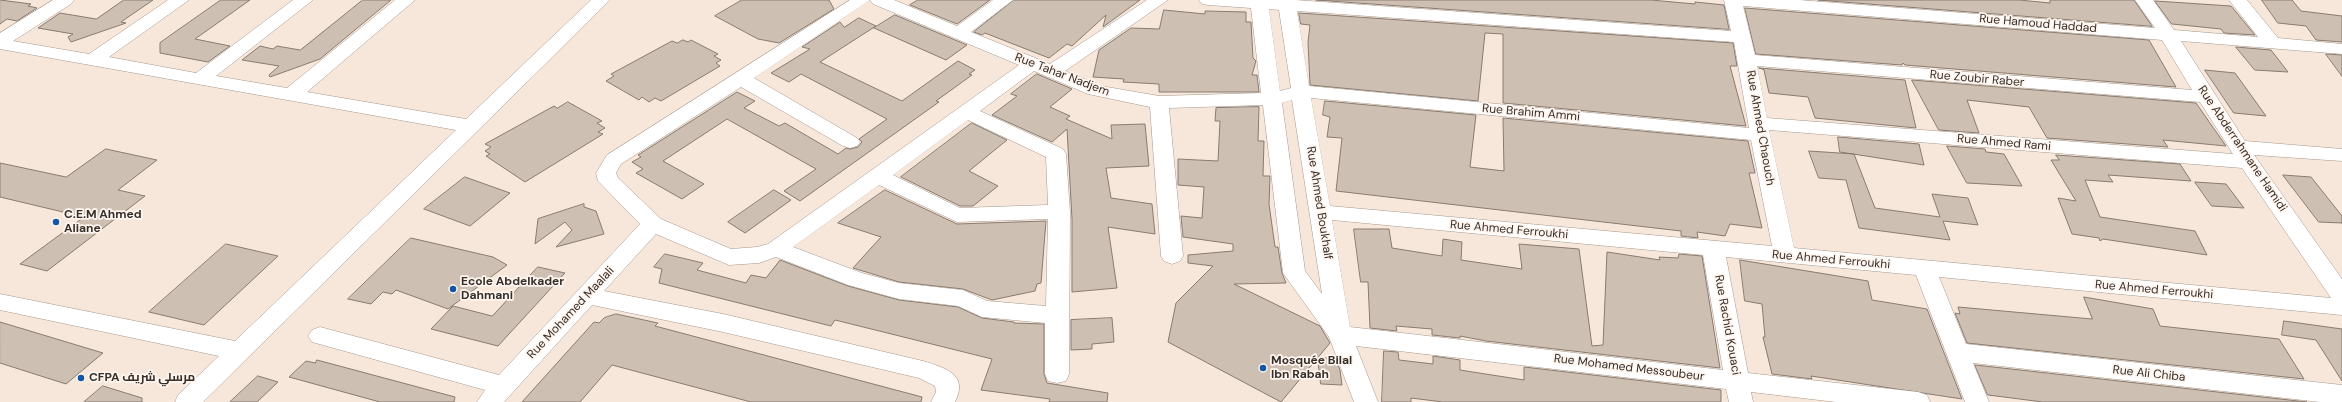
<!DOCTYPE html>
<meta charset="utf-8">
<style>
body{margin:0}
canvas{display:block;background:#f7e7da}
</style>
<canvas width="2342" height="402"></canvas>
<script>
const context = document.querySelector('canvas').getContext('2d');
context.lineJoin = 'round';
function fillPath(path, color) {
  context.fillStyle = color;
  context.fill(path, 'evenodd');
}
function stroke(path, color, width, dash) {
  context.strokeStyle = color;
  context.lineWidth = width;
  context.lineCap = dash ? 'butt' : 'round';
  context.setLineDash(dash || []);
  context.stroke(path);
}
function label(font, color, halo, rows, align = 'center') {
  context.font = font + ' "DM Sans",Cairo,sans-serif';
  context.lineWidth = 3.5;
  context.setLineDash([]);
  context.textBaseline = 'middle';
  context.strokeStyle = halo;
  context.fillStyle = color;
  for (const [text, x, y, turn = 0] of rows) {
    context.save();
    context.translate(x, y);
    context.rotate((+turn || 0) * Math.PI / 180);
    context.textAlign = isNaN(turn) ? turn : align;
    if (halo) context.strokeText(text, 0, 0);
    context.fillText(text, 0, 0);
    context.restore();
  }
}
const building = new Path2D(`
 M 0,0 L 31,4 L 28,6 L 37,8 L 17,21 L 7,19 L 0,24 Z
 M 124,0 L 153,0 L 121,22 L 126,23 L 71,42 L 68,37 L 73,34 L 38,28 L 60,13 L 96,19 Z
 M 221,0 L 250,0 L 195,39 L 230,46 L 208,62 L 160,53 L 160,43 Z
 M 363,0 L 391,0 L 320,59 L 270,77 L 269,75 L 279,66 L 242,60 L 260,46 L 273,49 L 277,46 L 300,50 Z
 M 742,0 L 829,0 L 834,9 L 779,43 L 758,39 L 715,16 Z
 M 918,0 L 990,0 L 957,24 L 910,5 Z
 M 1014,0 L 1140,0 L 1103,27 L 1106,15 L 1072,46 L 1067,44 L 1049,58 L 985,33 L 982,35 L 974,32 Z
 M 1316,0 L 1651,0 L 1695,4 L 1695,2 L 1724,5 L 1729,29 Z
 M 1818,0 L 2019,0 L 2050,3 L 2050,0 L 2134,0 L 2152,26 Z
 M 2262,0 L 2292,0 L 2301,11 L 2342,16 L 2342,42 L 2316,40 L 2306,26 L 2278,23 Z
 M 2155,1 L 2231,6 L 2255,35 L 2224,33 L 2221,29 L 2172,24 Z
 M 1745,8 L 2149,40 L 2176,87 L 1905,65 L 1903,63 L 1902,65 L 1756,54 Z
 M 1164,10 L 1205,14 L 1205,11 L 1246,12 L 1246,22 L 1251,22 L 1253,58 L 1256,61 L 1252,75 L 1257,75 L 1259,92 L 1159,92 L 1159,84 L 1123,82 L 1124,79 L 1093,77 L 1099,50 L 1131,28 L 1159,29 Z
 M 1299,13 L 1733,43 L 1737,66 L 1730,66 L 1746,126 L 1503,103 L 1503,34 L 1485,33 L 1478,101 L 1310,85 L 1308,42 L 1310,25 L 1301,24 Z
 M 895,15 L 967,45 L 946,60 L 874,28 Z
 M 859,18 L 876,26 L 820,62 L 902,101 L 958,61 L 975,70 L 969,74 L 972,75 L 936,101 L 939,102 L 800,201 L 784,191 L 816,169 L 727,119 L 663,161 L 704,184 L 682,199 L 636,173 L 643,169 L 632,162 L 641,157 L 638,155 L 737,92 L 755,101 L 744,108 L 779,126 L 785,123 L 838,154 L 846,148 L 850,149 L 858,147 L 862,142 L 859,139 L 887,119 L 801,74 L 789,82 L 771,73 L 810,49 L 802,47 L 840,22 L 844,27 Z
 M 683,40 L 688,42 L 691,40 L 718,54 L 714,56 L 721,60 L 716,63 L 720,66 L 661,101 L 655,98 L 649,102 L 642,97 L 639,100 L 606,81 L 614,76 L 611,74 L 672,41 L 677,43 Z
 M 2236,47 L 2271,50 L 2288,72 L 2255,70 Z
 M 2326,54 L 2342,55 L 2342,76 Z
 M 1759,68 L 1905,80 L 1916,128 L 1815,118 L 1808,97 L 1769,93 L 1764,70 Z
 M 2205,70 L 2235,73 L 2266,116 L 2234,113 Z
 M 1037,74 L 1072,89 L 1050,107 L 1070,116 L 1066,119 L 1112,139 L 1111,125 L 1145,124 L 1149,166 L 1106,168 L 1111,198 L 1152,204 L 1155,234 L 1108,227 L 1117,288 L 1072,292 L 1072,219 L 1067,129 L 1052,142 L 992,115 L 1017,96 L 1011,94 Z
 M 1912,80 L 2196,103 L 2226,146 L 2163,140 L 2168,147 L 2047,138 L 2029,107 L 1967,100 L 1979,133 L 1939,130 Z
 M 1325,101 L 1476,115 L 1470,167 L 1504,171 L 1503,118 L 1748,141 L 1755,173 L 1749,173 L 1762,228 L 1730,224 L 1725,236 L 1697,232 L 1698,238 L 1681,236 L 1681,231 L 1336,191 L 1342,138 L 1327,137 L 1330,117 L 1323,115 Z
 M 568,102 L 602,121 L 597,123 L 605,128 L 598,132 L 603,134 L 525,182 L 486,156 L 490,154 L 485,151 L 491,147 L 485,144 L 554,106 L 557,108 Z
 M 1259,107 L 1258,141 L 1264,141 L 1263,176 L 1270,176 L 1269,204 L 1275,247 L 1278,247 L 1282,273 L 1286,283 L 1234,284 L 1320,326 L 1330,343 L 1281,402 L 1168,342 L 1176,303 L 1213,266 L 1188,263 L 1188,255 L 1233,251 L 1233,244 L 1183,237 L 1181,216 L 1202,218 L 1204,187 L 1178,185 L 1178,159 L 1218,161 L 1220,121 L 1215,121 L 1216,108 Z
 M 972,123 L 1007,140 L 969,171 L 998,186 L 973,206 L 960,206 L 901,177 Z
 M 1838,137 L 1919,144 L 1924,165 L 1840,152 Z
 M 1947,146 L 1985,149 L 1986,152 L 2004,154 L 2022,186 L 1967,183 Z
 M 106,149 L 157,160 L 118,190 L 145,196 L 47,271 L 20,264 L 84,217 L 0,197 L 0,163 L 66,177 Z
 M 1809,151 L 1854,154 L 1875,208 L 1940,217 L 1932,194 L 1968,198 L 1978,225 L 1943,221 L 1950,240 L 1859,228 L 1846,180 L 1819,178 Z
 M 2056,155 L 2180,164 L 2191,181 L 2108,175 L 2113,182 L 2085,180 L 2100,217 L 2195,231 L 2207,255 L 2103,239 L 2100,241 L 2099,238 L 2072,234 L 2058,198 L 2076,201 L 2051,160 L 2059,160 Z
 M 2283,175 L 2311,177 L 2342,216 L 2342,223 L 2319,222 Z
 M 465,177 L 510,193 L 470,226 L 424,209 Z
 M 2195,182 L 2226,184 L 2244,208 L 2212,206 Z
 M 774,190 L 791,200 L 745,233 L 728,222 Z
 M 885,190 L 957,224 L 1046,221 L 1041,283 L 1037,284 L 1035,291 L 992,300 L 963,289 L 899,282 L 853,268 L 881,237 L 838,223 Z
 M 584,204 L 584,207 L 596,211 L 604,234 L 556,247 L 572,230 L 565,222 L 535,244 L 538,219 Z
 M 1354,229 L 1389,229 L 1392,248 L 1442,256 L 1443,239 L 1462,242 L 1461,260 L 1522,269 L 1519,244 L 1579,249 L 1592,346 L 1603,345 L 1607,252 L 1660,260 L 1659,257 L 1678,258 L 1679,254 L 1702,256 L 1720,368 L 1486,341 L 1460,336 L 1460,338 L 1432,335 L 1432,329 L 1396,326 L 1397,331 L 1370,328 L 1368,282 L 1361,282 Z
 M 411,238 L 493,257 L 507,265 L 448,309 L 396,290 L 392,294 L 383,292 L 371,304 L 348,299 Z
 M 226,244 L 278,256 L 204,325 L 149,312 Z
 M 665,254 L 703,263 L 697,270 L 746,283 L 751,275 L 766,278 L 780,260 L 848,286 L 899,300 L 958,307 L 982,318 L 1014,322 L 1014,323 L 1044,324 L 1044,374 L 1047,383 L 1108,393 L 1107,402 L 1049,402 L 1050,399 L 981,390 L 992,359 L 835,320 L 831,326 L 659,283 L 662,269 L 654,267 Z
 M 1740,260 L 1868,281 L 1872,300 L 1927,309 L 1962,399 L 1811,376 L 1812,379 L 1772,374 L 1763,337 L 1765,337 L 1762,304 L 1745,301 Z
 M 538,267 L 565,273 L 498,346 L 431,329 L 453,306 L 492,316 Z
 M 2084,297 L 2153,309 L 2160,326 L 2279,339 L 2304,379 L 1967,343 L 1955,313 L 1960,314 L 1958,307 L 2092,319 Z
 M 616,314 L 658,323 L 655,326 L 922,397 L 921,402 L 751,402 L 612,365 L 580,402 L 522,402 L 594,322 L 599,323 L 604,318 Z
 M 1112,318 L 1114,342 L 1092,344 L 1092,349 L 1071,350 L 1071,320 Z
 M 2284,321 L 2342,329 L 2342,381 L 2316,340 L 2282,335 Z
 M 0,322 L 103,353 L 66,384 L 0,363 Z
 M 1384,351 L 1398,352 L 1399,360 L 1433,364 L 1433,356 L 1460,360 L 1460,370 L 1524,380 L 1524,367 L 1721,390 L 1721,402 L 1443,402 L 1411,398 L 1411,402 L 1382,402 Z
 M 1318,358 L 1335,358 L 1340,370 L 1342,385 L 1321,384 Z
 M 317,360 L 455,397 L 454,402 L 380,402 L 289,377 L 306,361 L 315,363 Z
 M 1975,365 L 2307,402 L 2043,402 L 1988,395 Z
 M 258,376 L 278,382 L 257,402 L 230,402 Z
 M 103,386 L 142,398 L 142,402 L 84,402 Z`);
fillPath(building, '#cebfb3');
stroke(building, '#897b70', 1);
const minor = new Path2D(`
 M 53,0 L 74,0 L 71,4 L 13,41 L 89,54 L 168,0 L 189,0 L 109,57 L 196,73 L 293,0 L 313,0 L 216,76 L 287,88 L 395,0 L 415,0 L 307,92 L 466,119 L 591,0 L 610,0 L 203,402 L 175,402 L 178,395 L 219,356 L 0,310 L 0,294 L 235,341 L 456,130 L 0,49 L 0,33 Z
 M 850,0 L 894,0 L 957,26 L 993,0 L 1013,0 L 971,32 L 1050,64 L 1147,0 L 1168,0 L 1065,71 L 1101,86 L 1159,96 L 1261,93 L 1251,8 L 1208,5 L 1202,4 L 1199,0 L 1295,0 L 1731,31 L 1724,0 L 1799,0 L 2155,28 L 2135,0 L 2153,0 L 2174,30 L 2258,37 L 2229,0 L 2247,0 L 2278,38 L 2342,44 L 2342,54 L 2181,41 L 2245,141 L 2342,149 L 2342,161 L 2254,155 L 2342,279 L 2342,315 L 1939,277 L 1966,344 L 2342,385 L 2342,402 L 2320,402 L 1973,363 L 1989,402 L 1965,402 L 1916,275 L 1726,257 L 1748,373 L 1918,392 L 1927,395 L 1930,402 L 1836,402 L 1751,392 L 1753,402 L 1729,402 L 1726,389 L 1356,346 L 1378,402 L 1354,402 L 1329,337 L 1283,273 L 1263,105 L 1169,108 L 1183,256 L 1180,261 L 1172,264 L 1164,261 L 1161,256 L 1150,107 L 1088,94 L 1034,71 L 980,111 L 1063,149 L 1066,154 L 1070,212 L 1069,374 L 1066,381 L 1057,383 L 1048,381 L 1045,374 L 1045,323 L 982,317 L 958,306 L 899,299 L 848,285 L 776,257 L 759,263 L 729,265 L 656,234 L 604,291 L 723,314 L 923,361 C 945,368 969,374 955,402 L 931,402 L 936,392 L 935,386 L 919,378 L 723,332 L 592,305 L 504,402 L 477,402 L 485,390 L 312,342 L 308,336 L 312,330 L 320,327 L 499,375 L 640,224 L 598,181 L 596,173 L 607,155 ZM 870,0 L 873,4 L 1019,65 L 768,244 L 757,247 L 731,249 L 661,219 L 618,178 L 616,173 L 621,164 L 741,87 L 843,146 L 850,148 L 857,146 L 860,142 L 857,138 L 754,78 ZM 1743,6 L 2162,40 L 2192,90 L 1755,55 ZM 1269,9 L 1279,10 L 1291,88 L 1280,91 ZM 1297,11 L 1734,42 L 1749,128 L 1309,86 ZM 1757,66 L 2200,102 L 2233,154 L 1767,118 ZM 1311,98 L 1751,140 L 1772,246 L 1330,206 ZM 1292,100 L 1322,294 L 1305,271 L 1282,103 ZM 968,120 L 1046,157 L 1048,205 L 960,208 L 893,175 ZM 1769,130 L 2242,168 L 2331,298 L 1794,248 ZM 879,185 L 957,222 L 1048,219 L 1046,306 L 987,301 L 963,290 L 899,283 L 862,273 L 793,247 ZM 1332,220 L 1703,255 L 1723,370 L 1350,327 Z`);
stroke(minor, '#a7988d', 1);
fillPath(minor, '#fff');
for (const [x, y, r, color] of [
 [56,222,4,"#1256a6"],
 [453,289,4,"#1256a6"],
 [1263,368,4,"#1256a6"],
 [81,378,4,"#1256a6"]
]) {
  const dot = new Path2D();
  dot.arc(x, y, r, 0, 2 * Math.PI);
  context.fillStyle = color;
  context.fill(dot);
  stroke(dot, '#fff5ee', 1.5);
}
label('12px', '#352f2a', '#fff5ee', [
 ["Rue Hamoud Haddad",2038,24,5],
 ["Rue Tahar Nadjem",1062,75,21],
 ["Rue Zoubir Raber",1977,79,5],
 ["Rue Brahim Ammi",1531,113,5],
 ["Rue Ahmed Chaouch",1760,128,80],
 ["Rue Ahmed Rami",2004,143,5],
 ["Rue Abderrahmane Hamidi",2242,149,56],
 ["Rue Ahmed Boukhalf",1319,203,81],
 ["Rue Ahmed Ferroukhi",1509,230,5],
 ["Rue Ahmed Ferroukhi",1831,260,5],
 ["Rue Ahmed Ferroukhi",2154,290,5],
 ["Rue Mohamed Maalali",571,313,-47],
 ["Rue Rachid Kouaci",1727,325,80],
 ["Rue Mohamed Messoubeur",1629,368,7],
 ["Rue Ali Chiba",2149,374,6]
]);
label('bold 12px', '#352f2a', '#fff5ee', [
 ["C.E.M Ahmed",64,215],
 ["Aliane",64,229],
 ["Ecole Abdelkader",461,282],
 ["Dahmani",461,296],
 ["Mosquée Bilal",1271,361],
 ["Ibn Rabah",1271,375],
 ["CFPA مرسلي شريف",89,378]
], 'left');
</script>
